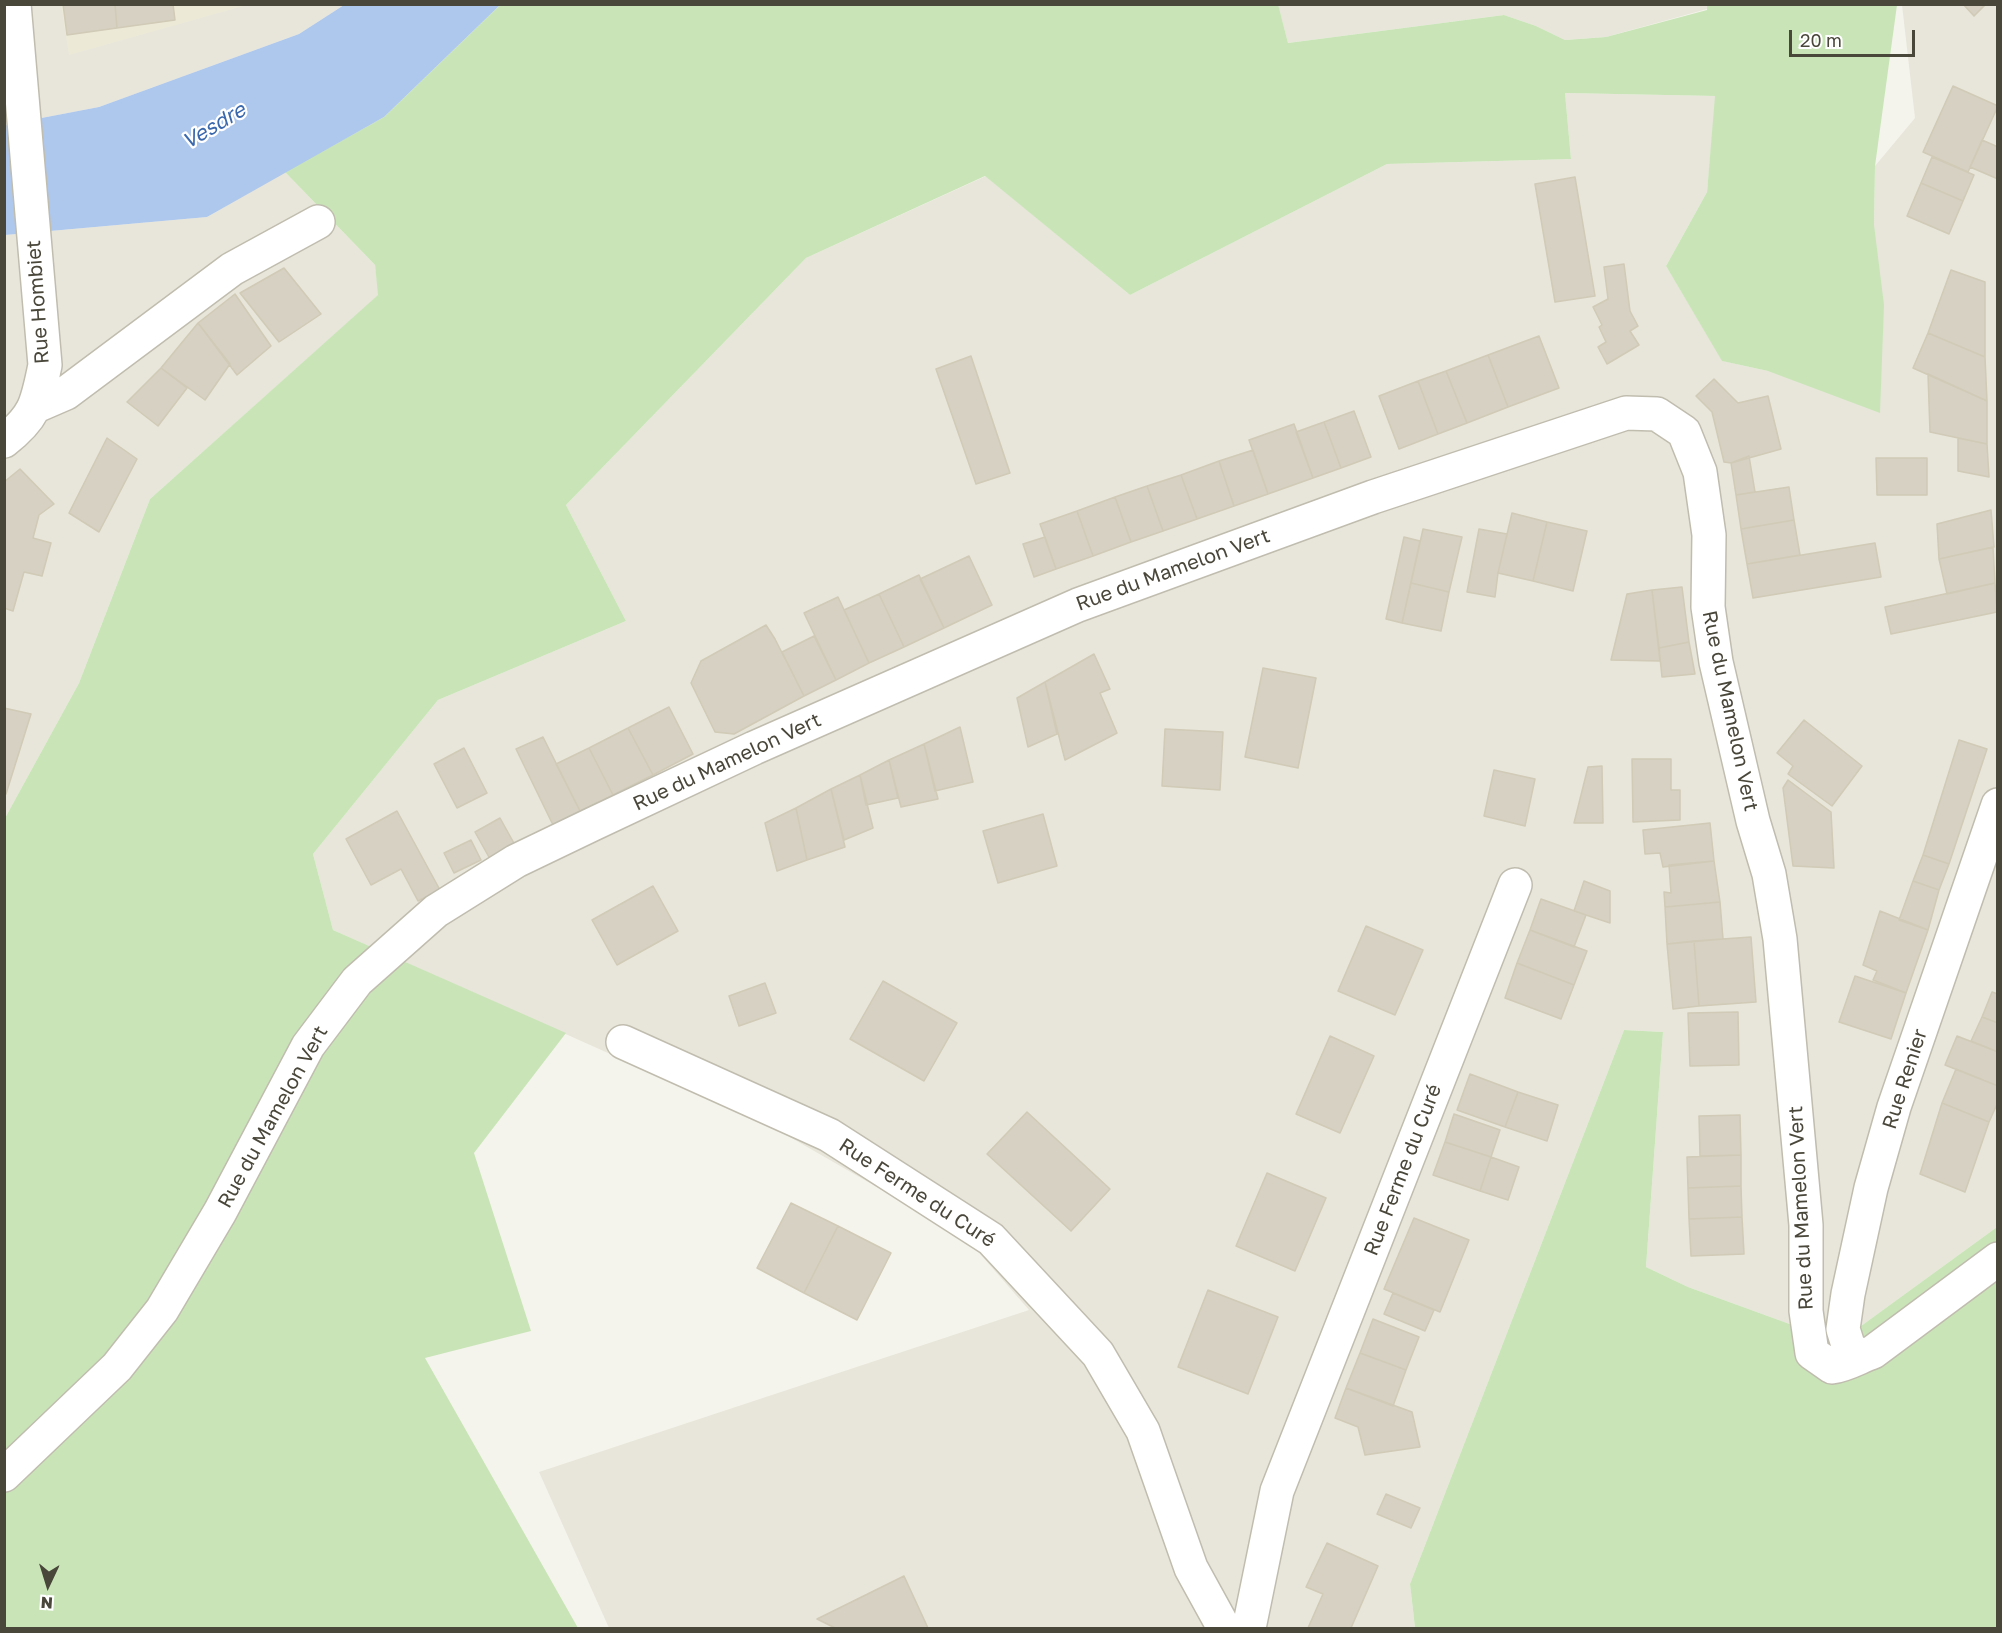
<!DOCTYPE html>
<meta charset="utf-8">
<style>
body{margin:0}
#map{position:relative;width:2002px;height:1633px;overflow:hidden;background:#f5f4ec;font-family:"Golos Text",sans-serif}
canvas{display:block}
.frame{position:absolute;inset:0;border:6px solid #49463a;pointer-events:none}
.north{position:absolute;left:18px;top:1555px;width:60px;height:60px;-webkit-text-stroke:4px #fff;paint-order:stroke;rotate:184deg;font-size:16px;font-weight:700;line-height:24px;text-align:center;color:#49463a}
.north::after{content:'';display:block;margin:auto;width:21px;height:27px;background:#49463a;clip-path:polygon(50% 0,100% 100%,50% 72%,0 100%)}
.scale{position:absolute;left:1789px;top:30px;width:126px;height:27px;box-sizing:border-box;border:3px solid #49463a;border-top:0;padding-left:8px;font-size:18px;line-height:21px;white-space:nowrap;color:#49463a;-webkit-text-stroke:4px #fff;paint-order:stroke}
</style>
<div id="map">
<canvas width="2002" height="1633"></canvas>
<div class="frame"></div>
<div class="north">N</div>
<div class="scale">20 m</div>
</div>
<script>
const context = document.querySelector('canvas').getContext('2d');
context.lineJoin = 'round';
function fillPath(path, color) {
  context.fillStyle = color;
  context.fill(path, 'evenodd');
}
function stroke(path, color, width, dash) {
  context.strokeStyle = color;
  context.lineWidth = width;
  context.lineCap = dash ? 'butt' : 'round';
  context.setLineDash(dash || []);
  context.stroke(path);
}
function label(font, color, halo, rows, align = 'center') {
  context.font = font + ' "Golos Text",sans-serif';
  context.lineWidth = 4.5;
  context.setLineDash([]);
  context.textBaseline = 'middle';
  context.strokeStyle = halo;
  context.fillStyle = color;
  for (const [text, x, y, turn = 0] of rows) {
    context.save();
    context.translate(x, y);
    context.rotate((+turn || 0) * Math.PI / 180);
    context.textAlign = isNaN(turn) ? turn : align;
    if (halo) context.strokeText(text, 0, 0);
    context.fillText(text, 0, 0);
    context.restore();
  }
}
fillPath(new Path2D(`
 M 1707,4 L 1707,9 L 1606,37 L 1565,40 L 1536,26 L 1504,15 L 1288,43 L 1278,5 Z
 M 5,5 L 344,5 L 299,34 L 99,107 L 5,125 Z
 M 1902,5 L 1997,5 L 1997,1227 L 1839,1342 L 1688,1287 L 1646,1267 L 1663,1032 L 1624,1030 L 1410,1584 L 1415,1628 L 609,1628 L 539,1472 L 1029,1310 L 967,1239 L 769,1125 L 333,930 L 313,854 L 438,700 L 626,621 L 566,505 L 806,258 L 986,176 L 1130,295 L 1387,164 L 1571,159 L 1565,93 L 1716,96 L 1707,192 L 1666,266 L 1723,361 L 1768,371 L 1874,224 L 1875,166 L 1915,118 Z
 M 285,172 L 375,265 L 379,295 L 150,499 L 79,683 L 5,818 L 5,235 L 207,217 Z`), '#e8e6da');
fillPath(new Path2D(`
 M 61,4 L 247,5 L 69,55 Z`), '#ecead7');
fillPath(new Path2D(`
 M 1278,4 L 1288,43 L 1504,15 L 1536,26 L 1565,40 L 1606,37 L 1707,10 L 1707,5 L 1897,5 L 1875,166 L 1874,225 L 1884,305 L 1880,413 L 1768,371 L 1722,361 L 1666,266 L 1707,192 L 1715,96 L 1565,93 L 1571,159 L 1387,164 L 1130,295 L 985,176 L 806,258 L 566,505 L 626,621 L 438,700 L 313,854 L 333,930 L 566,1033 L 474,1153 L 531,1331 L 425,1358 L 578,1628 L 5,1628 L 5,818 L 79,683 L 150,499 L 378,295 L 375,265 L 285,172 L 384,117 L 500,5 Z
 M 1624,1030 L 1663,1032 L 1646,1267 L 1688,1287 L 1839,1342 L 1997,1227 L 1997,1628 L 1415,1628 L 1410,1584 Z`), '#c9e5b8');
fillPath(new Path2D(`
 M 344,5 L 500,5 L 384,117 L 207,217 L 5,235 L 5,125 L 99,107 L 299,34 Z`), '#aec7ec');
const building = new Path2D(`
 M 115,4 L 173,4 L 175,20 L 117,28 Z
 M 115,4 L 117,28 L 67,35 L 63,4 Z
 M 1963,4 L 1986,4 L 1974,16 Z
 M 1953,86 L 1998,106 L 1968,172 L 1923,152 Z
 M 1982,140 L 1998,147 L 1998,179 L 1970,167 Z
 M 1932,157 L 1974,175 L 1963,201 L 1921,183 Z
 M 1575,177 L 1595,296 L 1555,302 L 1535,184 Z
 M 1921,183 L 1963,201 L 1949,234 L 1907,216 Z
 M 1624,264 L 1630,311 L 1638,326 L 1630,331 L 1639,345 L 1607,364 L 1598,347 L 1606,342 L 1599,327 L 1602,325 L 1593,307 L 1608,299 L 1604,267 Z
 M 284,268 L 321,314 L 279,342 L 240,293 Z
 M 1951,270 L 1985,282 L 1985,357 L 1928,333 Z
 M 235,294 L 271,346 L 237,375 L 198,323 Z
 M 198,323 L 230,364 L 205,400 L 161,368 Z
 M 1928,333 L 1985,357 L 1987,401 L 1913,368 Z
 M 1539,336 L 1559,388 L 1508,407 L 1488,355 Z
 M 1488,355 L 1508,407 L 1467,423 L 1446,371 Z
 M 971,356 L 1010,473 L 976,484 L 936,369 Z
 M 161,368 L 187,388 L 158,426 L 127,402 Z
 M 1446,371 L 1467,423 L 1438,434 L 1418,381 Z
 M 1928,374 L 1987,401 L 1987,444 L 1930,432 Z
 M 1714,379 L 1738,403 L 1768,396 L 1781,449 L 1731,463 L 1724,462 L 1712,412 L 1696,396 Z
 M 1418,381 L 1438,434 L 1399,449 L 1379,396 Z
 M 1354,411 L 1371,457 L 1341,468 L 1324,422 Z
 M 1324,422 L 1341,468 L 1313,478 L 1296,432 Z
 M 1294,424 L 1313,478 L 1268,494 L 1249,440 Z
 M 107,438 L 137,459 L 99,532 L 69,513 Z
 M 1958,438 L 1987,444 L 1989,477 L 1958,471 Z
 M 1253,450 L 1268,494 L 1234,506 L 1219,461 Z
 M 1749,456 L 1755,492 L 1736,495 L 1731,463 Z
 M 1876,458 L 1927,458 L 1927,495 L 1877,495 Z
 M 1219,461 L 1234,506 L 1197,519 L 1181,475 Z
 M 20,469 L 54,504 L 39,515 L 33,538 L 51,543 L 42,576 L 24,572 L 13,611 L 4,608 L 4,482 Z
 M 1181,475 L 1197,519 L 1163,531 L 1147,486 Z
 M 1147,486 L 1163,531 L 1131,542 L 1115,497 Z
 M 1789,487 L 1794,520 L 1741,529 L 1736,495 Z
 M 1115,497 L 1131,542 L 1093,556 L 1077,511 Z
 M 1991,510 L 1994,547 L 1939,559 L 1937,524 Z
 M 1077,511 L 1093,556 L 1056,569 L 1040,524 Z
 M 1512,513 L 1547,522 L 1533,581 L 1498,573 Z
 M 1794,520 L 1800,555 L 1747,564 L 1741,529 Z
 M 1547,522 L 1587,531 L 1573,591 L 1533,581 Z
 M 1423,529 L 1462,537 L 1449,592 L 1411,583 Z
 M 1479,529 L 1507,534 L 1498,573 L 1495,597 L 1467,592 Z
 M 1045,537 L 1056,569 L 1034,577 L 1023,544 Z
 M 1404,537 L 1420,541 L 1402,623 L 1386,619 Z
 M 1875,543 L 1881,577 L 1753,598 L 1747,564 Z
 M 1993,547 L 1995,583 L 1947,594 L 1939,559 Z
 M 969,556 L 992,605 L 944,628 L 920,579 Z
 M 919,575 L 944,628 L 904,647 L 879,594 Z
 M 1411,583 L 1449,592 L 1441,631 L 1402,623 Z
 M 1995,583 L 1997,612 L 1891,634 L 1885,607 Z
 M 1682,587 L 1689,642 L 1659,648 L 1652,590 Z
 M 1652,590 L 1660,661 L 1611,660 L 1627,594 Z
 M 879,594 L 904,647 L 869,663 L 844,610 Z
 M 838,597 L 869,663 L 836,680 L 804,613 Z
 M 766,625 L 775,639 L 804,696 L 734,734 L 715,732 L 691,683 L 701,661 Z
 M 814,636 L 836,680 L 804,696 L 782,652 Z
 M 1689,642 L 1695,674 L 1662,677 L 1659,648 Z
 M 1094,654 L 1110,689 L 1100,693 L 1117,733 L 1065,760 L 1045,682 Z
 M 1263,668 L 1316,678 L 1298,768 L 1245,757 Z
 M 1045,682 L 1057,734 L 1028,747 L 1017,698 Z
 M 669,707 L 693,754 L 653,775 L 628,728 Z
 M 4,708 L 31,714 L 6,794 L 4,793 Z
 M 1804,720 L 1862,766 L 1832,806 L 1788,774 L 1793,766 L 1777,753 Z
 M 960,727 L 973,782 L 935,791 L 924,744 Z
 M 628,728 L 653,775 L 613,795 L 589,748 Z
 M 1165,729 L 1223,732 L 1220,790 L 1162,786 Z
 M 543,737 L 580,811 L 553,825 L 516,749 Z
 M 1959,740 L 1987,749 L 1949,864 L 1923,855 Z
 M 924,744 L 938,799 L 901,807 L 889,760 Z
 M 464,748 L 487,793 L 457,808 L 434,764 Z
 M 589,748 L 613,795 L 580,811 L 556,764 Z
 M 1632,759 L 1671,759 L 1671,790 L 1680,790 L 1680,820 L 1633,822 Z
 M 889,760 L 898,798 L 866,805 L 860,775 Z
 M 1602,766 L 1603,823 L 1574,823 L 1588,767 Z
 M 1494,770 L 1535,779 L 1525,826 L 1484,816 Z
 M 860,775 L 873,828 L 844,840 L 831,789 Z
 M 1788,780 L 1831,812 L 1834,868 L 1793,866 L 1783,788 Z
 M 831,789 L 845,847 L 807,860 L 796,808 Z
 M 796,808 L 807,860 L 777,871 L 765,823 Z
 M 397,811 L 440,890 L 418,901 L 401,869 L 371,885 L 346,839 Z
 M 1043,814 L 1057,866 L 998,883 L 983,831 Z
 M 500,818 L 515,845 L 490,859 L 475,832 Z
 M 1710,823 L 1714,861 L 1663,867 L 1660,853 L 1645,854 L 1643,830 Z
 M 471,840 L 481,860 L 454,873 L 444,853 Z
 M 1923,855 L 1949,864 L 1939,890 L 1913,881 Z
 M 1714,861 L 1720,902 L 1665,907 L 1664,892 L 1671,893 L 1669,865 Z
 M 1584,881 L 1610,891 L 1610,923 L 1574,911 Z
 M 1913,881 L 1939,890 L 1928,930 L 1899,920 Z
 M 653,886 L 678,931 L 617,965 L 592,920 Z
 M 1541,899 L 1586,915 L 1574,947 L 1530,930 Z
 M 1720,902 L 1723,939 L 1667,944 L 1665,907 Z
 M 1880,911 L 1928,930 L 1906,993 L 1873,980 L 1877,971 L 1863,965 Z
 M 1366,926 L 1423,950 L 1395,1015 L 1338,991 Z
 M 1530,930 L 1587,951 L 1574,985 L 1517,963 Z
 M 1751,937 L 1756,1002 L 1699,1006 L 1694,941 Z
 M 1694,941 L 1699,1006 L 1673,1009 L 1667,944 Z
 M 1517,963 L 1574,985 L 1561,1019 L 1505,998 Z
 M 1855,976 L 1906,993 L 1891,1039 L 1839,1022 Z
 M 883,981 L 957,1023 L 924,1081 L 850,1039 Z
 M 765,983 L 776,1013 L 739,1026 L 729,996 Z
 M 1992,992 L 1998,994 L 1998,1023 L 1982,1017 Z
 M 1738,1012 L 1739,1065 L 1690,1066 L 1688,1013 Z
 M 1982,1017 L 1998,1023 L 1998,1052 L 1971,1041 Z
 M 1330,1036 L 1374,1056 L 1340,1133 L 1296,1114 Z
 M 1957,1036 L 1998,1052 L 1998,1086 L 1945,1065 Z
 M 1956,1069 L 1998,1086 L 1998,1102 L 1989,1122 L 1942,1103 Z
 M 1470,1074 L 1518,1092 L 1505,1127 L 1457,1110 Z
 M 1518,1092 L 1558,1105 L 1547,1141 L 1505,1127 Z
 M 1942,1103 L 1989,1122 L 1965,1192 L 1920,1174 Z
 M 1027,1112 L 1110,1189 L 1071,1231 L 987,1154 Z
 M 1454,1114 L 1500,1130 L 1491,1157 L 1445,1142 Z
 M 1740,1115 L 1741,1155 L 1700,1156 L 1699,1116 Z
 M 1445,1142 L 1491,1157 L 1480,1191 L 1433,1175 Z
 M 1741,1155 L 1741,1186 L 1688,1188 L 1687,1157 Z
 M 1491,1157 L 1519,1167 L 1508,1200 L 1480,1191 Z
 M 1267,1173 L 1326,1198 L 1295,1271 L 1236,1246 Z
 M 1741,1186 L 1742,1217 L 1689,1219 L 1688,1188 Z
 M 791,1203 L 838,1226 L 804,1293 L 757,1268 Z
 M 1742,1217 L 1744,1254 L 1691,1256 L 1689,1219 Z
 M 1414,1218 L 1469,1240 L 1440,1312 L 1384,1289 Z
 M 838,1226 L 891,1253 L 857,1320 L 804,1293 Z
 M 1208,1290 L 1278,1317 L 1248,1394 L 1178,1367 Z
 M 1393,1293 L 1434,1310 L 1425,1331 L 1384,1314 Z
 M 1373,1319 L 1419,1337 L 1406,1370 L 1360,1353 Z
 M 1360,1353 L 1406,1370 L 1393,1406 L 1346,1388 Z
 M 1346,1388 L 1412,1412 L 1420,1447 L 1365,1455 L 1358,1427 L 1335,1418 Z
 M 1386,1494 L 1420,1508 L 1411,1528 L 1377,1514 Z
 M 1327,1543 L 1378,1566 L 1351,1628 L 1308,1628 L 1323,1594 L 1306,1587 Z
 M 904,1576 L 928,1628 L 835,1628 L 817,1619 Z`);
fillPath(building, '#d6d1c2');
stroke(building, '#d0cab6', 1.5);
const minor = new Path2D(`
 M 36,406 L 66,393 L 232,269 L 318,222
 M 4,441 C 36,416 37,403 45,365 L 14,4
 M 623,1042 L 829,1135 L 991,1239 L 1098,1354 L 1143,1431 L 1191,1568 L 1224,1628
 M 1858,1357 L 1848,1345 L 1843,1329 L 1848,1294 L 1871,1188 L 1894,1107 L 1998,805
 M 4,1475 L 117,1367 L 162,1310 L 220,1212 L 308,1046 L 357,981 L 436,911 L 516,861 L 593,824 L 754,748 L 1078,605 L 1373,497 L 1626,413 L 1657,414 L 1684,432 L 1700,472 L 1709,535 L 1708,607 L 1716,662 L 1753,821 L 1769,874 L 1780,939 L 1806,1225 L 1806,1311 L 1812,1353 L 1832,1367 C 1847,1365 1859,1357 1873,1352 L 1998,1259
 M 1249,1628 L 1277,1491 L 1515,885`);
stroke(minor, '#c0bdaf', 36);
stroke(minor, '#fff', 33);
label('20px', '#49463a', '#fff', [
 ["Rue Hombiet",38,302,-94],
 ["Rue du Mamelon Vert",1173,570,-20],
 ["Rue du Mamelon Vert",1730,711,78],
 ["Rue du Mamelon Vert",727,762,-25],
 ["Rue Renier",1905,1079,-72],
 ["Rue du Mamelon Vert",273,1117,-61],
 ["Rue Ferme du Curé",1403,1170,-69],
 ["Rue Ferme du Curé",917,1193,33],
 ["Rue du Mamelon Vert",1801,1208,-93]
]);
label('italic 21px', '#3a68ad', '#fff', [
 ["Vesdre",214,126,-31]
]);
</script>
